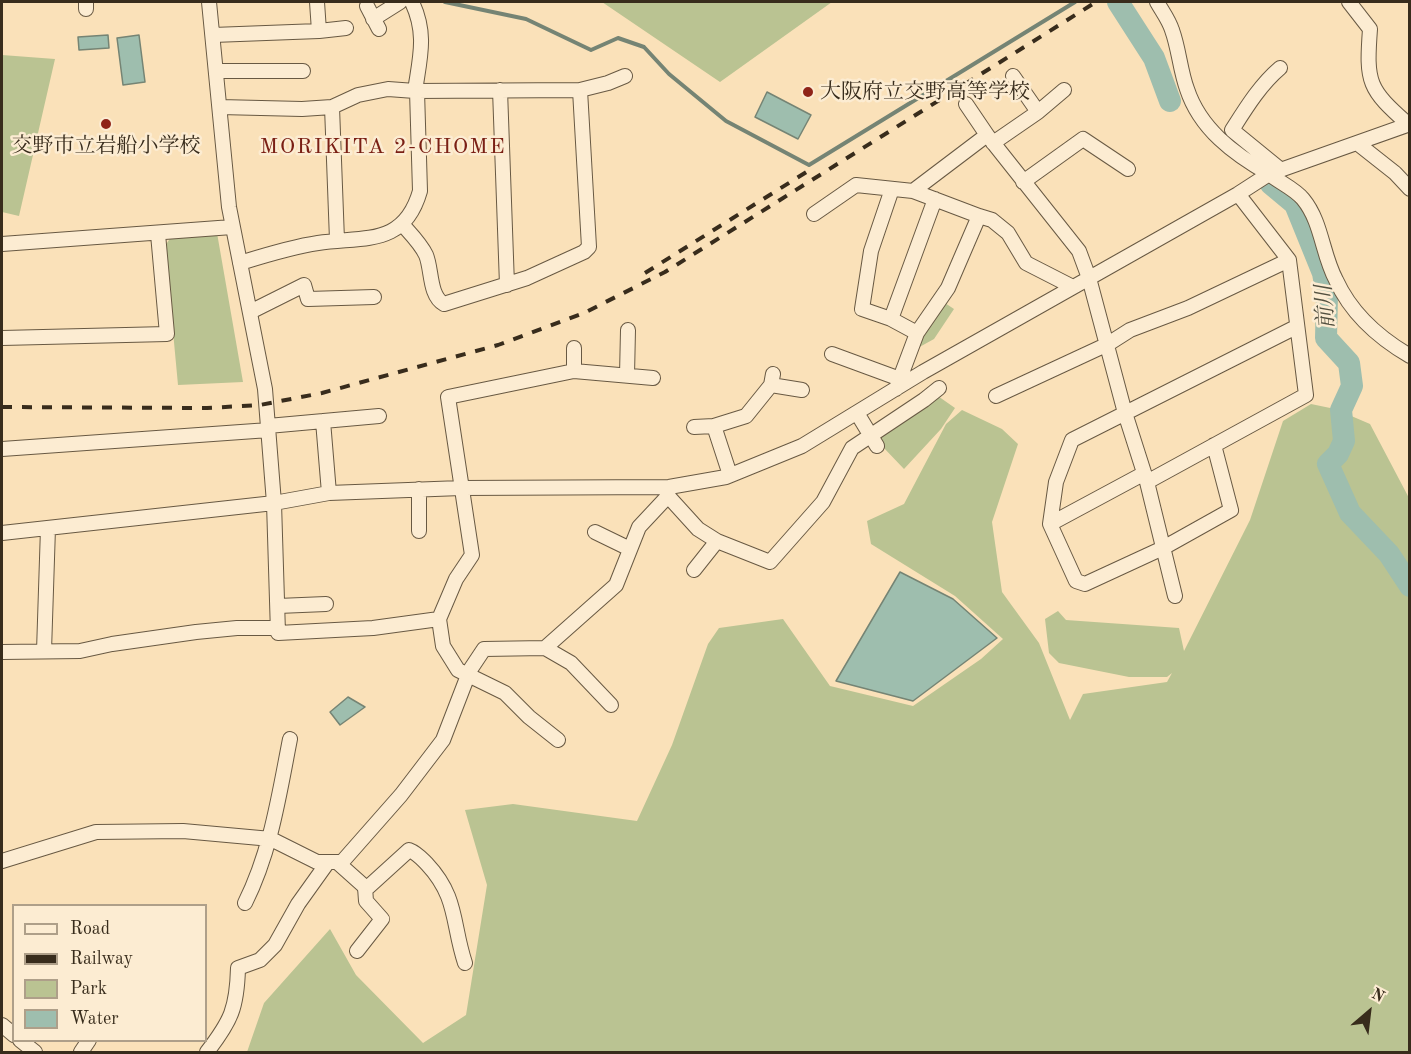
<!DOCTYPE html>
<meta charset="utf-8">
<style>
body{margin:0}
#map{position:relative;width:1411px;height:1054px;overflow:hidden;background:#fae1b9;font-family:"Old Standard TT",serif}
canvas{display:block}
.frame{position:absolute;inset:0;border:3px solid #382c1c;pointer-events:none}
.legend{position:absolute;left:12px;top:904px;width:195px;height:138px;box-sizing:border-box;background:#fcecd2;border:2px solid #ae9f89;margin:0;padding:8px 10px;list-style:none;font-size:18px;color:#382c1c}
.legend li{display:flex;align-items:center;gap:12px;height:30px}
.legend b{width:30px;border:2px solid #ae9f89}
.north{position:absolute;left:1339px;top:982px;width:60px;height:60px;-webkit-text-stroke:4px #fcecd2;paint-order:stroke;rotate:28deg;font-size:16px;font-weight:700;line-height:24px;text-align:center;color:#382c1c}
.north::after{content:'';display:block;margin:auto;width:21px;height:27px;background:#382c1c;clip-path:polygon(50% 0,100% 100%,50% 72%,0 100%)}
</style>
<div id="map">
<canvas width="1411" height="1054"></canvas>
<div class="frame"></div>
<ul class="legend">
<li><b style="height:8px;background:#fcecd2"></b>Road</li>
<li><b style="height:8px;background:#382c1c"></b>Railway</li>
<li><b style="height:16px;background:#bac392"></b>Park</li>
<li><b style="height:16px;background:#9ebeae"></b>Water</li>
</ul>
<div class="north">N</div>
</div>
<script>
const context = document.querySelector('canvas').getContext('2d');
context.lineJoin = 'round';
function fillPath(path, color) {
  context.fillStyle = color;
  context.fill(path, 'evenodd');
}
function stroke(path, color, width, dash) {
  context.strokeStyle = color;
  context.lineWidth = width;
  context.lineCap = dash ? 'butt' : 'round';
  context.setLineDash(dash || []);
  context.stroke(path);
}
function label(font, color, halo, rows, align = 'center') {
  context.font = font + ' "Old Standard TT","Noto Serif JP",serif';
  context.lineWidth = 5;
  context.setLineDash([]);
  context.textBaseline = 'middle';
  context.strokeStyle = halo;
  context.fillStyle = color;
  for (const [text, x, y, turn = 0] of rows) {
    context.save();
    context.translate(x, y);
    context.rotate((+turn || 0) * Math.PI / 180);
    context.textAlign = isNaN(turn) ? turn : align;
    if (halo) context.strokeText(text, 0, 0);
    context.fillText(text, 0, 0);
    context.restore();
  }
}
fillPath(new Path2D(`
 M 602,2 L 832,2 L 720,82 Z
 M 2,55 L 55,59 L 19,216 L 2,212 Z
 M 217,233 L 243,382 L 178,385 L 165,246 L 171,237 Z
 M 945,303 L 954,309 L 934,339 L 914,350 Z
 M 935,394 L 955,408 L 941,429 L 904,469 L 882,446 L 876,434 Z
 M 1311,404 L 1335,409 L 1370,424 L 1409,498 L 1409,1052 L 247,1052 L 264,1003 L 330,929 L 356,975 L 423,1043 L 466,1015 L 487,885 L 465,810 L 513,804 L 637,821 L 672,745 L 708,644 L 719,628 L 783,619 L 830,686 L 913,706 L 981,659 L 1003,639 L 955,596 L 871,544 L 867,521 L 904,504 L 946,424 L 962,410 L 1002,429 L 1018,444 L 992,522 L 1002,592 L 1039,643 L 1070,720 L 1083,694 L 1167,682 L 1172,673 L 1167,677 L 1129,677 L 1059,663 L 1049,653 L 1045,619 L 1058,611 L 1066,620 L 1179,628 L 1184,651 L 1250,520 L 1283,421 Z`), '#bac392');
const water = new Path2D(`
 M 108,35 L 109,48 L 79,50 L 78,37 Z
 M 139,35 L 145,82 L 123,85 L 117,38 Z
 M 767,92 L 811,115 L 798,139 L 755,117 Z
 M 900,572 L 953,599 L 997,638 L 913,701 L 836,681 Z
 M 348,697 L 365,707 L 340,725 L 330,712 Z`);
fillPath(water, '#9ebeae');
stroke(water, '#758474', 1.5);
stroke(new Path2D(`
 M 445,2 L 526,19 L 591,50 L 618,38 L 644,47 L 669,74 L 726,121 L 809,165 L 1075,2`), '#758474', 4);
stroke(new Path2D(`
 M 1118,2 L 1154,58 L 1170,101
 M 1271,184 L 1295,204 L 1323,273 L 1327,296 L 1326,338 L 1349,363 L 1352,386 L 1341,410 L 1344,441 L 1338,454 L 1328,464 L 1350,513 L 1389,554 L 1410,586`), '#9ebeae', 22);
const minor = new Path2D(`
 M 86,2 L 86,9
 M 209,2 L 229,207 L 265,389 L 274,503 L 278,633 L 373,628 L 439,619
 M 412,2 C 427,34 420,57 415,91
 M 1157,2 C 1162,11 1169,20 1172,30 C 1179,49 1180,70 1187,89 C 1200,129 1234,154 1269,174 L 1410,124
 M 1349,2 L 1370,29 C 1366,83 1368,89 1409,125
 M 367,6 L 379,29
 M 373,19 L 400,2
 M 319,31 L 346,28
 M 213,35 L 319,31 L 317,2
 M 1280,68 C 1260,85 1246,108 1232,130 L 1281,170
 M 217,71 L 303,71
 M 1013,76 L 1038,112
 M 500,90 L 507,285
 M 966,104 L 987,135
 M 220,107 L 302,109 L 332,107 L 358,95 L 388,89 L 415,91 L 580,90 L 608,83 L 625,76
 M 332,107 L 337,240
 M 993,143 L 1038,112 L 1064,90
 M 1357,143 L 1395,173 L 1410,189
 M 1023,182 L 1083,139 L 1128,169
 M 892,189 L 871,251 L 862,309 L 891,319 L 917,333
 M 913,191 L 987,135 L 1079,251 L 1089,278 L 1125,413 L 1147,482 L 1175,596
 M 814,214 L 856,185 L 913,191 L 979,216 L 948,288 L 917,333 L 896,389
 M 979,216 L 992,220 L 1008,233 L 1026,263 L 1073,287
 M 402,224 C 410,233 421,244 426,255 C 432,269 429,296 444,304 L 527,278 L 584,252 L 589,247 L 580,90
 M 2,244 L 232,227
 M 240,263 C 266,255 291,247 318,243 C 364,236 404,247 420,191 L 417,91
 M 250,312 L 304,285 L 308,299 L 374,297
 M 891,319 L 935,199
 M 2,338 L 167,334 L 158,234
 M 832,354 L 900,379
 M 574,371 L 574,348
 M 627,375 L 628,330
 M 771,385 L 802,390
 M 996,396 L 1108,344 L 1130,330 L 1188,308 L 1289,260
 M 857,413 L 877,446
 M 323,421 L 329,493
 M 268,426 L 379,416
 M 714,426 L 730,475
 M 694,427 L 714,426 L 746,416 L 771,385 L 773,374
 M 1214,445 L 1231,510 L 1163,548 L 1085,584 L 1076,581 L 1050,524 L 1056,482 L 1072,440 L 1296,327
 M 2,449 L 269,430
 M 1147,482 L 1306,395 L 1289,260 L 1238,194
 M 668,496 L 698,529 L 717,541 L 770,562 L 823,502 L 852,448 L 924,400 L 939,388
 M 1050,524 L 1143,474
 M 419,531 L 419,489
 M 595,532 L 630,549
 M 2,533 L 274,503 L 329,493 L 461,488 L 669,487 L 726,477 L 802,446 L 923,372 L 1238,194 L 1269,174 C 1279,182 1295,189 1303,199 C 1322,222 1322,254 1336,280 C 1351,313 1379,338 1410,356
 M 694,570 L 717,541
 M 278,606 L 326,604
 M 44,651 L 48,528
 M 2,652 L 80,651 L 112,644 L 196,632 L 237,628 L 278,628
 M 611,705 L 571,663 L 545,648 L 616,585 L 639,527 L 668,496 L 669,489
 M 558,740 L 529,717 L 505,693 L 458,670 L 443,646 L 439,619 L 456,579 L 472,555 L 448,397 L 574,371 L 653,378
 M 2,861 L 96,832 L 183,831 L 271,839 L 317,862 L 342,862 L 401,795 L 443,740 L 470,670 L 484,649 L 545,648
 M 337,862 L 365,887 L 366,901 L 382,919 L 357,951
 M 365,890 L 409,850 C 417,853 421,858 427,864 C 458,897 452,924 465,963
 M 245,903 C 271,851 279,795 290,739
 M 2,1025 L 14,1035
 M 20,1040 L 35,1052
 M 81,1052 L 89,1040
 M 207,1052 C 231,1021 237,1008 238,968 L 260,960 L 275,945 L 298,904 L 328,862`);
stroke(minor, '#685943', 16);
stroke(minor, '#fcecd2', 14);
stroke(new Path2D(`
 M 645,273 L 808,171
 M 2,407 L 207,408 L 260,405 L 322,393 L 498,345 L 584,313 L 665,272 L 1096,2`), '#382c1c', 4, [10, 10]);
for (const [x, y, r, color] of [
 [808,92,6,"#8f2418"],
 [106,124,6,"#8f2418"]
]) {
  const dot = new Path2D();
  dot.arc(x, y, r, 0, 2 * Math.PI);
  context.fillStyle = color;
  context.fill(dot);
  stroke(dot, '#fcecd2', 2);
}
label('21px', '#382c1c', '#fcecd2', [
 ["大阪府立交野高等学校",820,92],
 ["交野市立岩船小学校",106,146,"center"]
], 'left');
context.letterSpacing = '1.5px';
label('22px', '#7a1f14', '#fcecd2', [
 ["MORIKITA 2-CHOME",383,147]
]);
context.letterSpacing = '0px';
label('italic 22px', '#525040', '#fcecd2', [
 ["前川",1326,307,-94]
]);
</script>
